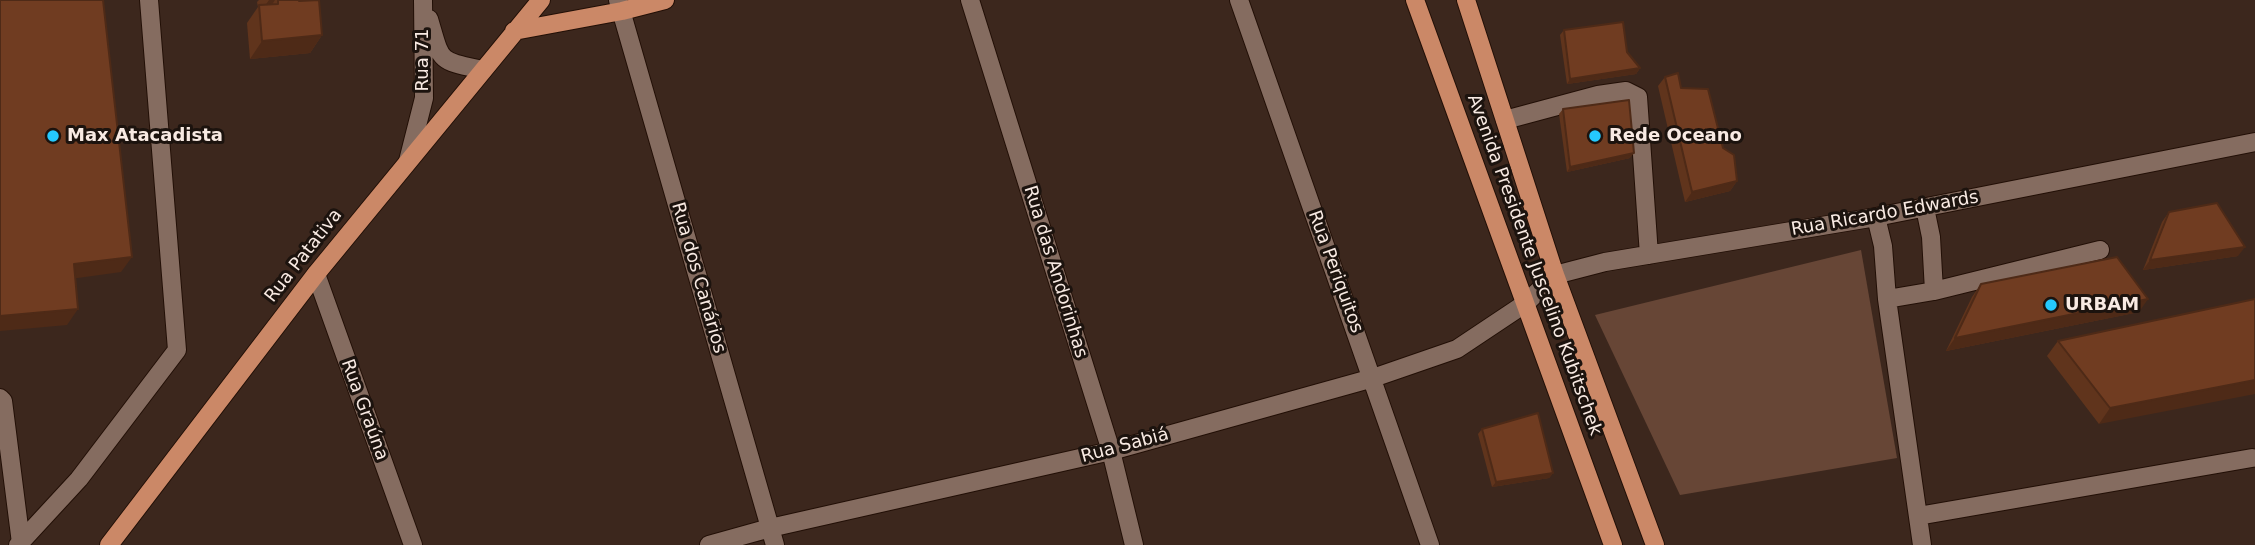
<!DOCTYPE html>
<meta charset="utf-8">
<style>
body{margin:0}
canvas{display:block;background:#3c271d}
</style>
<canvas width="2255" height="545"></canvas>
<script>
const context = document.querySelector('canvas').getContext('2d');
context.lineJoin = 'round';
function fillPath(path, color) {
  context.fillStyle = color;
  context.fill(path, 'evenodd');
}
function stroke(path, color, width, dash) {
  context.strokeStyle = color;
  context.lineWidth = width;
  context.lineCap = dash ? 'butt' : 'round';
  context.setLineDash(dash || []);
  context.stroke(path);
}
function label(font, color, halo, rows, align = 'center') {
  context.font = font + ' "DejaVu Sans",sans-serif';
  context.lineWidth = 6;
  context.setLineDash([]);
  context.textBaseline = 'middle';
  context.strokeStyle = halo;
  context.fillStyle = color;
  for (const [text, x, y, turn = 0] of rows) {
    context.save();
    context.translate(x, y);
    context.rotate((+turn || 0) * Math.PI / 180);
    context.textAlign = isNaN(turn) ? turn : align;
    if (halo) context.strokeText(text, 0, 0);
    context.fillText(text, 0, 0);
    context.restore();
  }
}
fillPath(new Path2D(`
 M 1861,250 L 1897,458 L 1680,495 L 1595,315 Z`), '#674636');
const minor = new Path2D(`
 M 618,0 L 775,545
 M 970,0 L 1111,451 L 1134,545
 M 1239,0 L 1430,545
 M 429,19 C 442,63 437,60 483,70
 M 1505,120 L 1598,95 L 1626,91 L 1638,97 L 1649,255
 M 408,161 L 424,98 L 423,0
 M 1925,208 L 1931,237 L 1934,291 L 2100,250
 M 1876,217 L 1883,246 L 1887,299 L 1922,545
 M 316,274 L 413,545
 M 1887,299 L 1934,291
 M 0,398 L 3,401 L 21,543
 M 1918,516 L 2252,458
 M 18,545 L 79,479 L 177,350 L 149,0
 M 709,545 L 770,528 L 1111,451 L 1373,378 L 1457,349 L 1526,303 L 1555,275 L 1605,262 L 1876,217 L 2255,142`);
const major = new Path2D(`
 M 1415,0 L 1613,545
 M 1466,0 L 1555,275 L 1655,545
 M 514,31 L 622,11 L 665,0
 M 109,545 L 316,274 L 541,0`);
stroke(minor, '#220f06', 20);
stroke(major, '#220f06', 20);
stroke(minor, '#856c60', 18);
stroke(major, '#cb8867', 18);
fillPath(new Path2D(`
 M 259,0 L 299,0 L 322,35 L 310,53 L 250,59 L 247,23 L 258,7 L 257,2 Z
 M 1564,30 L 1627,52 L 1640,68 L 1636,74 L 1567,84 L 1560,35 Z
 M 1665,77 L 1681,88 L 1737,181 L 1730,191 L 1685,202 L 1658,86 Z
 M 1563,109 L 1630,158 L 1567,172 L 1559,114 Z
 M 2169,212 L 2238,256 L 2143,270 L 2162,222 Z
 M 1981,284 L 2139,312 L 1946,351 L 1972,297 Z
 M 2255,299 L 2099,424 L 2047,356 L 2058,341 Z
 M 1482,429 L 1553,473 L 1549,478 L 1492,487 L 1478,434 Z`), '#60341c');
fillPath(new Path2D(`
 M 269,0 L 275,0 L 265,15 L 260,13 Z
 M 322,35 L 310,53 L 250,59 L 262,41 Z
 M 1640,68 L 1636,74 L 1567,84 L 1570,79 Z
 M 1634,153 L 1630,158 L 1567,172 L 1570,167 Z
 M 1737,181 L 1730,191 L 1685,202 L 1692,192 Z
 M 2245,247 L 2238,256 L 2143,270 L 2150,260 Z
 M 132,257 L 121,272 L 63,280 L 74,264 Z
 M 2148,299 L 2139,312 L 1946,351 L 1955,338 Z
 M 78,309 L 67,325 L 0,331 L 0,316 Z
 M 2255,380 L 2255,394 L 2099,424 L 2110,408 Z
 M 1553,473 L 1549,478 L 1492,487 L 1496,482 Z`), '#4e2a17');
const building = new Path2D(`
 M 0,0 L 103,0 L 132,257 L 74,264 L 78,309 L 0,316 Z
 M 278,0 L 299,0 L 299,1 L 319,0 L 322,35 L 262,41 L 259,5 L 278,4 Z
 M 1623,22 L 1627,52 L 1640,68 L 1570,79 L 1564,30 Z
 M 1678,73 L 1681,88 L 1708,89 L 1723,148 L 1734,155 L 1737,181 L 1692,192 L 1665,77 Z
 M 1629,100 L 1634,153 L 1570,167 L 1563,109 Z
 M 2217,203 L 2245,247 L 2150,260 L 2169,212 Z
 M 2117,257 L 2148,299 L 1955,338 L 1981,284 Z
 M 2255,299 L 2255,380 L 2110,408 L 2058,341 Z
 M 1538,413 L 1553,473 L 1496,482 L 1482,429 Z`);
fillPath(building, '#703c21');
stroke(building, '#4e2a17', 2);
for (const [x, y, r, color] of [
 [53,136,7,"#25c9fe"],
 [1595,136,7,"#25c9fe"],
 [2051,305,7,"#25c9fe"]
]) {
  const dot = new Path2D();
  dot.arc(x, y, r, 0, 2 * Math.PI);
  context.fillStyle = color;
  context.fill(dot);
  stroke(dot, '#1c130e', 2.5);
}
label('18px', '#f8eae3', '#1c130e', [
 ["Rua 71",423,60,-90],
 ["Rua Ricardo Edwards",1885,214,-10],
 ["Rua Patativa",304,256,-52],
 ["Avenida Presidente Juscelino Kubitschek",1534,265,70],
 ["Rua das Andorinhas",1055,272,73],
 ["Rua Periquitos",1335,272,70],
 ["Rua dos Canários",698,278,74],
 ["Rua Graúna",364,410,70],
 ["Rua Sabiá",1125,446,-15]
]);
label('bold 18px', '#f8eae3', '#1c130e', [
 ["Max Atacadista",67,136],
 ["Rede Oceano",1609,136],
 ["URBAM",2065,305]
], 'left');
</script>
